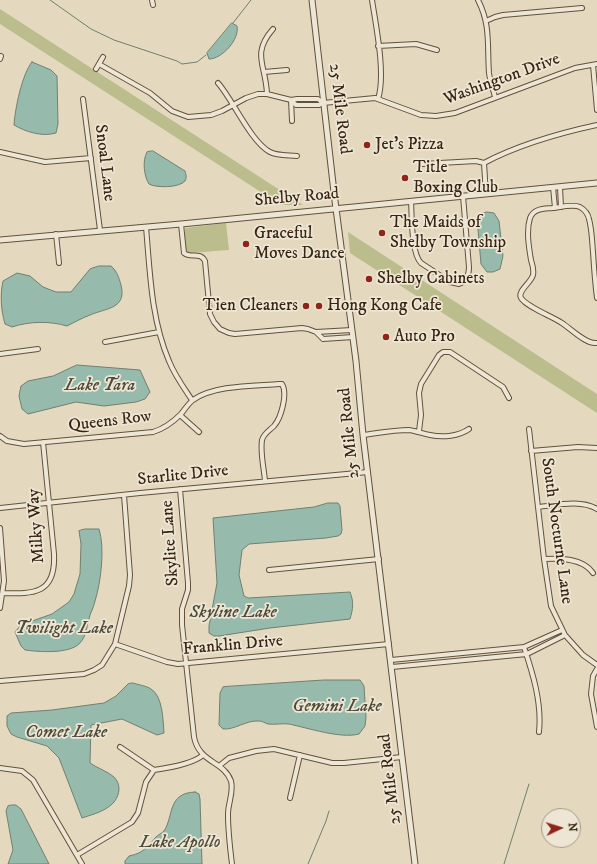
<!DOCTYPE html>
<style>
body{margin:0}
#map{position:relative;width:597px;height:864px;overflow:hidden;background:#e4d9bf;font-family:"IM FELL DW Pica",serif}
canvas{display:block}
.north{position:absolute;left:541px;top:808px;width:40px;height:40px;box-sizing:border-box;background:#ede6d5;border:1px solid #a59887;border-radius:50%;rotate:86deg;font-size:11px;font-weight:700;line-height:16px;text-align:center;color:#382411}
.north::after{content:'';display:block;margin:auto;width:14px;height:18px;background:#8f2418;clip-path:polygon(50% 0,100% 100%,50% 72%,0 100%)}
</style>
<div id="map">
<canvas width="597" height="864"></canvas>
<div class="north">N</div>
</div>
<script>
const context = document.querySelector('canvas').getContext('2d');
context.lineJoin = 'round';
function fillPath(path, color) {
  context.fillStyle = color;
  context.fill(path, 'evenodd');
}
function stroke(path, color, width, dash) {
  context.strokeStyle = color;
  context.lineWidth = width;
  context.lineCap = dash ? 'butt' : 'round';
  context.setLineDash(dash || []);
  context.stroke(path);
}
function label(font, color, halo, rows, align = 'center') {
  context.font = font + ' "IM FELL DW Pica",serif';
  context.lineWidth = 3.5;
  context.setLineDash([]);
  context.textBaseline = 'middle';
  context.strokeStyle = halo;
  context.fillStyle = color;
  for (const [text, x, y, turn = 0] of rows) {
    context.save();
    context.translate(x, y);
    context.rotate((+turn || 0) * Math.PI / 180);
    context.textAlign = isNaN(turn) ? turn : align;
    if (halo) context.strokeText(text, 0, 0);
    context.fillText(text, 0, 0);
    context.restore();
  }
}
fillPath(new Path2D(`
 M 0,9 L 303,205 L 281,205 L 0,24 Z
 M 226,223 L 229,250 L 190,253 L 185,250 L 185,228 Z
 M 348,232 L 597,394 L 597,413 L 350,253 Z`), '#bcbd8c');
const water = new Path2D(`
 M 232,23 L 237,26 C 240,39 222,59 209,59 L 207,53 Z
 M 32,62 L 51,70 L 57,76 L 58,124 L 56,133 C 42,137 26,132 14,125 C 15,109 22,74 32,62 Z
 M 153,151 L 185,171 C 186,174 187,178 185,181 C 179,188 156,188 149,184 C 144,176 142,161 147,152 Z
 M 487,212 L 494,213 L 499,221 L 503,256 L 500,269 L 493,272 L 487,272 L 481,264 L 477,218 L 481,214 Z
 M 99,266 L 111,266 C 117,271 119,278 121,285 C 127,309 106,308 90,315 C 82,318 75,322 67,326 C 50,321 30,321 12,327 L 5,324 C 1,310 0,295 3,281 L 17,273 L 30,276 L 43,287 L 56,292 L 71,292 L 90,269 Z
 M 77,365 L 140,370 L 150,392 L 145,399 L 136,402 L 104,406 L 76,402 L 28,414 L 22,409 L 19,396 L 21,386 L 28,381 L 53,376 Z
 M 328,503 L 338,503 L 340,506 L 342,530 L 341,534 L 338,536 L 326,538 L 249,544 L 242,550 L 239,575 L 244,596 L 248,598 L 350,592 C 354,602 353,609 350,619 L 270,628 L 219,636 L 214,636 L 209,633 L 209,626 L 217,583 L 213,518 L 314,507 Z
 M 85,529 L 99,529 C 105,548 101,582 95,601 C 94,607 90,613 89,619 C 86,628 87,636 79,644 C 68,654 39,652 25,650 L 21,646 L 15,632 L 21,625 L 52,614 L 69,602 L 74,594 L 80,574 L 81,544 L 79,531 Z
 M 324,680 L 360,680 L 364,686 L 366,717 L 365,726 L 359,734 C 341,739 308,728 289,724 C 282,723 275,725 268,724 C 265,723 262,721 259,721 C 246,720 235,730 223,729 L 219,725 L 220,693 L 223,687 Z
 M 133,683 C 139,685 147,686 151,689 C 163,696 163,721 164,733 L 157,735 L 122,719 L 91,725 L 90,763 C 97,768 107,771 114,777 C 117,780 119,784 119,789 C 118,808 97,813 82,818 L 59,758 L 47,746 L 17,737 L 11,734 L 7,726 L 7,716 L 11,713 L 52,710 L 104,703 L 116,696 L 128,684 Z
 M 195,792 L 199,794 L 200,799 L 202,864 L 125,864 L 125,861 L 129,856 C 144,853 147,847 156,837 C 158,835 162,833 164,831 C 174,816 167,793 195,792 Z
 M 12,805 L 16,805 L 21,809 L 49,864 L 8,864 L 13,850 L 6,811 L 8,806 Z`);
fillPath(water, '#96bbad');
stroke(water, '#707f6f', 1);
stroke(new Path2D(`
 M 50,0 L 91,29 L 114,40 L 177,61 L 182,64 L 197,62 L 206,55
 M 233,23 L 251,0
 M 308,864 L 326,821 L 329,811
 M 504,864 L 529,784`), '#707f6f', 1);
const minor = new Path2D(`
 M 152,0 L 153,5
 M 372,0 C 376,26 386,75 378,99
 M 478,0 C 491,25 487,46 489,73 C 490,81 493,89 495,97
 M 486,21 L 495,17 L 503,15 L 582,8
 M 378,46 L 416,44 L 437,50
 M 0,59 L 1,56
 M 99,64 L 150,93 L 172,111 L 188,117 L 211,115 L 222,111 L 246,98 L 258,94 L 267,94 L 291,100 L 296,105 L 319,105 L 323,103 L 375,98 L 421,115 L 436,116 L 455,113 L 575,68 L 597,64
 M 593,65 L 597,110
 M 96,69 L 103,57
 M 264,72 L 287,70
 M 218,83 C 233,100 251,142 270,152 C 278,156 288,155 297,156
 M 267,94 C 266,65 251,54 273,29
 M 83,99 L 100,230
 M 291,100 L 297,99 L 318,99 L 323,103
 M 291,100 L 292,121
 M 0,152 L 45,162 L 91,158
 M 484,163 L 486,194
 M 422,164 L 476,161 L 484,163 C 518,145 560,133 597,125
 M 553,187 L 555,208
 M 560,187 L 561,207
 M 411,201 C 412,216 411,253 421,263 L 450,282 L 459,284 C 467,281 469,274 469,267 L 463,196
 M 181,224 L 184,253 C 191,259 200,251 205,261 L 210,314 L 214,322 L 220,329 L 229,333 L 235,334 L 302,328 L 308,329 L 316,332
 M 146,227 C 150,272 151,319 169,361 C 175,376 184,388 192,400
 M 56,234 L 59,263
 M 352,330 L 316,332 L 323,339 L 353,337
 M 105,342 L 159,332
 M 596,343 C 586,344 571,329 562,323 C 552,316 528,308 521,298 C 517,291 531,283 533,275 C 534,270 533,266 531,260 C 529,248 526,231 530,218 C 534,208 544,209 553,208 C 561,207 573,204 580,207 C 585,210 588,214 589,219 C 592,230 592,241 593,252 C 594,268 595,283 597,298
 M 0,354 L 38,349
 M 180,415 L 199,432
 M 529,429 L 544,559 L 551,606 L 565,635 L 583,655 L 597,665
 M 419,431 L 421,415 L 419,393 L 421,384 L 439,355 L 443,352 L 450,352 L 503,387 L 509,398
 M 363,435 C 378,433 394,430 409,430 C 417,431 423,434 430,435 C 443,438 459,436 469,429
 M 0,436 L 7,441 L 24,444 L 153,432 C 163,429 173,422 181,414 C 185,409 188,404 193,400 C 214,385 254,386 279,384 L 282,384 C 288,394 281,418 274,426 C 269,431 264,433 262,440 C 260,453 264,468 265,481
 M 531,451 L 578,447 L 597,448
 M 180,489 L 188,583 L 188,590 L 182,609 L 182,625 L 194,737 C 199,763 224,761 231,781 C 234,792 228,803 228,814 C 228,831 230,848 232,864
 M 538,507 C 557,505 581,499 597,509
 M 0,508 L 140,493 L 368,472
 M 0,528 L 4,581 L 0,608
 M 544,559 C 560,558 583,558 593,573
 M 269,570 L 379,559
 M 3,593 C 34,594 56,594 54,554 L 43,442
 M 115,644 L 167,662 L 178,664 L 389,644
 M 524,647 C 533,674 542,703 539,732
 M 391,660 L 524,647 L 562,630
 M 392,667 L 527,654 L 565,635
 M 597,669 L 593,676 L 591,694 L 597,727
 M 0,681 L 84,674 L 94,670 L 102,665 L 115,644 L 129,586 L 130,575 L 124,495
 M 120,747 L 154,770
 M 219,766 L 229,758 L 256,751 L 274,749 L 332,763 L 344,763 L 402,757
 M 0,768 L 22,771 L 33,780 L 82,864
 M 290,798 L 300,755
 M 77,855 L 132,822 L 138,813 L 146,782 L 154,770 C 168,768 193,764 203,755`);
const tertiary = new Path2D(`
 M 312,0 L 335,201 L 356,361 L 363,435 L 415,864
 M 0,240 L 181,224 L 597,183`);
stroke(minor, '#63513c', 6);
stroke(tertiary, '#63513c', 7);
stroke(minor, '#ede6d5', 4);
stroke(tertiary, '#ede6d5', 5);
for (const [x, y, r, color] of [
 [367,145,4,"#8f2418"],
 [405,178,4,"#8f2418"],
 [382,233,4,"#8f2418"],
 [246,244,4,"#8f2418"],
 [369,279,4,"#8f2418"],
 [306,306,4,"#8f2418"],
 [319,306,4,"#8f2418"],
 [386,337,4,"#8f2418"]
]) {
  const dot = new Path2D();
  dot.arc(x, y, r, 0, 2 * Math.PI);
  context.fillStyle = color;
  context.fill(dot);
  stroke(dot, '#ede6d5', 1.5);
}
label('17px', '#382411', '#ede6d5', [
 ["Washington Drive",502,80,-20],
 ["25 Mile Road",339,109,83],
 ["Snoal Lane",104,163,83],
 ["Shelby Road",297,198,-5],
 ["Queens Row",110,422,-7],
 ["25 Mile Road",350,433,-96],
 ["Starlite Drive",183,476,-6],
 ["Milky Way",37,526,-94],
 ["South Nocturne Lane",556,531,82],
 ["Skylite Lane",171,543,-94],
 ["Franklin Drive",233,646,-5],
 ["25 Mile Road",391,779,-97]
]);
label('17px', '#382411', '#ede6d5', [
 ["Jet's Pizza",375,145],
 ["Title",413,168],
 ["Boxing Club",413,188],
 ["The Maids of",390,223],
 ["Shelby Township",390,243],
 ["Graceful",254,234],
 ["Moves Dance",254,254],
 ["Shelby Cabinets",377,279],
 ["Tien Cleaners",298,306,"right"],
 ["Hong Kong Cafe",327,306],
 ["Auto Pro",394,337]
], 'left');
label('italic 18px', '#504a38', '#ede6d5', [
 ["Lake Tara",100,386],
 ["Skyline Lake",233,613],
 ["Twilight Lake",64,629],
 ["Gemini Lake",337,707],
 ["Comet Lake",66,733],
 ["Lake Apollo",180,843]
]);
</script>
